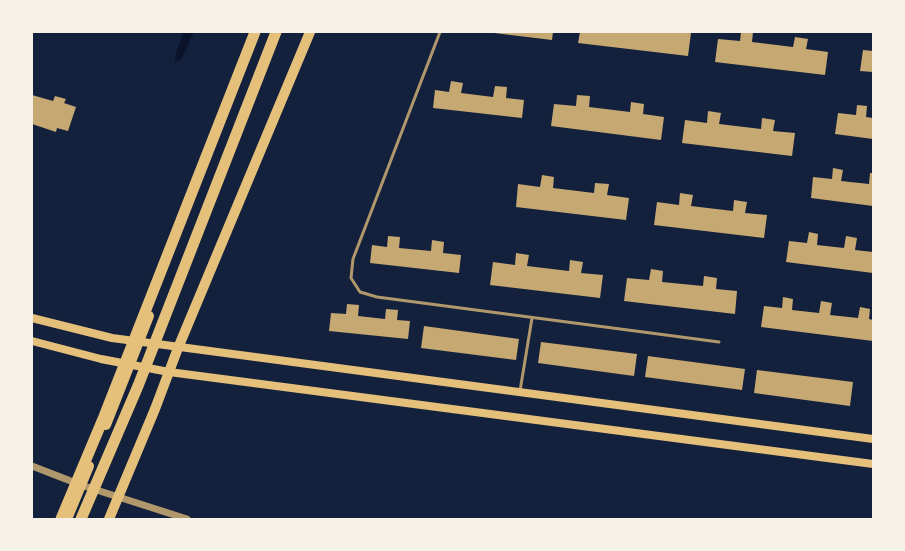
<!DOCTYPE html>
<style>
body{margin:0}
#map{position:relative;width:905px;height:551px;overflow:hidden;background:#14213d;font-family:"IBM Plex Sans",sans-serif}
canvas{display:block}
.frame{position:absolute;inset:0;border:33px solid #f6f1e7;pointer-events:none}
</style>
<div id="map">
<canvas width="905" height="551"></canvas>
<div class="frame"></div>
</div>
<script>
const context = document.querySelector('canvas').getContext('2d');
context.lineJoin = 'round';
function fillPath(path, color) {
  context.fillStyle = color;
  context.fill(path, 'evenodd');
}
function stroke(path, color, width, dash) {
  context.strokeStyle = color;
  context.lineWidth = width;
  context.lineCap = dash ? 'butt' : 'round';
  context.setLineDash(dash || []);
  context.stroke(path);
}
fillPath(new Path2D(`
 M 183,32 L 194,32 L 181,60 L 175,62 L 175,57 Z`), '#0b132b');
fillPath(new Path2D(`
 M 486,32 L 553,32 L 552,40 Z
 M 580,32 L 680,32 L 691,33 L 688,56 L 578,43 Z
 M 741,32 L 753,32 L 752,42 L 793,47 L 795,37 L 808,39 L 806,49 L 828,52 L 825,75 L 715,62 L 718,39 L 740,41 Z
 M 863,50 L 873,51 L 873,72 L 860,71 Z
 M 451,81 L 463,83 L 461,93 L 493,97 L 495,86 L 507,87 L 506,98 L 524,100 L 522,118 L 433,108 L 435,90 L 449,92 Z
 M 32,95 L 53,101 L 55,96 L 66,99 L 64,103 L 76,107 L 68,131 L 57,128 L 56,132 L 32,124 Z
 M 577,95 L 590,96 L 589,107 L 630,112 L 631,102 L 644,104 L 643,114 L 664,117 L 661,140 L 551,126 L 554,104 L 576,106 Z
 M 857,105 L 867,106 L 866,117 L 873,118 L 873,139 L 835,134 L 838,113 L 856,115 Z
 M 708,111 L 721,113 L 719,124 L 761,129 L 762,118 L 775,120 L 773,131 L 795,133 L 792,156 L 682,143 L 685,120 L 707,123 Z
 M 833,168 L 843,170 L 841,181 L 869,184 L 870,173 L 873,173 L 873,206 L 811,198 L 813,177 L 832,179 Z
 M 542,175 L 554,177 L 553,188 L 594,193 L 595,183 L 609,184 L 607,195 L 629,198 L 626,220 L 516,207 L 518,184 L 540,187 Z
 M 680,193 L 693,195 L 691,206 L 733,211 L 734,200 L 747,202 L 745,213 L 767,215 L 764,238 L 654,225 L 657,202 L 679,205 Z
 M 809,232 L 818,234 L 817,245 L 844,248 L 846,236 L 857,238 L 855,250 L 873,252 L 873,273 L 786,262 L 789,241 L 807,243 Z
 M 388,236 L 400,237 L 399,248 L 431,251 L 432,240 L 444,242 L 443,253 L 461,255 L 459,273 L 370,263 L 372,245 L 387,247 Z
 M 516,253 L 529,255 L 527,266 L 569,271 L 570,260 L 583,262 L 581,273 L 603,275 L 600,298 L 490,285 L 493,262 L 515,265 Z
 M 651,269 L 663,271 L 662,282 L 703,286 L 704,276 L 717,278 L 716,289 L 737,291 L 735,314 L 624,301 L 627,278 L 649,280 Z
 M 783,297 L 793,299 L 792,310 L 819,313 L 821,301 L 832,303 L 830,315 L 858,318 L 860,307 L 870,309 L 869,319 L 873,320 L 873,341 L 761,327 L 764,306 L 782,308 Z
 M 347,304 L 359,305 L 358,316 L 385,319 L 386,309 L 398,310 L 397,320 L 410,321 L 408,339 L 329,331 L 331,313 L 346,314 Z
 M 424,326 L 519,339 L 516,360 L 421,348 Z
 M 541,342 L 637,354 L 634,376 L 538,363 Z
 M 648,356 L 745,369 L 742,390 L 645,377 Z
 M 757,370 L 853,382 L 850,406 L 754,393 Z`), '#c6a872');
stroke(new Path2D(`
 M 440,32 L 353,259 L 351,278 L 360,292 L 377,297 L 719,342
 M 520,391 L 532,318`), '#b1986c', 3);
stroke(new Path2D(`
 M 32,466 L 81,485 L 187,519`), '#b1986c', 7);
stroke(new Path2D(`
 M 32,318 L 112,338 L 873,439
 M 32,341 L 101,359 L 169,372 L 873,464`), '#e5c07b', 8);
stroke(new Path2D(`
 M 106,425 L 149,316
 M 67,519 L 89,466
 M 109,519 L 155,409 L 178,348 L 310,32`), '#e5c07b', 10);
stroke(new Path2D(`
 M 61,519 L 103,419 L 255,32
 M 81,519 L 138,386 L 276,32`), '#e5c07b', 11);
</script>
